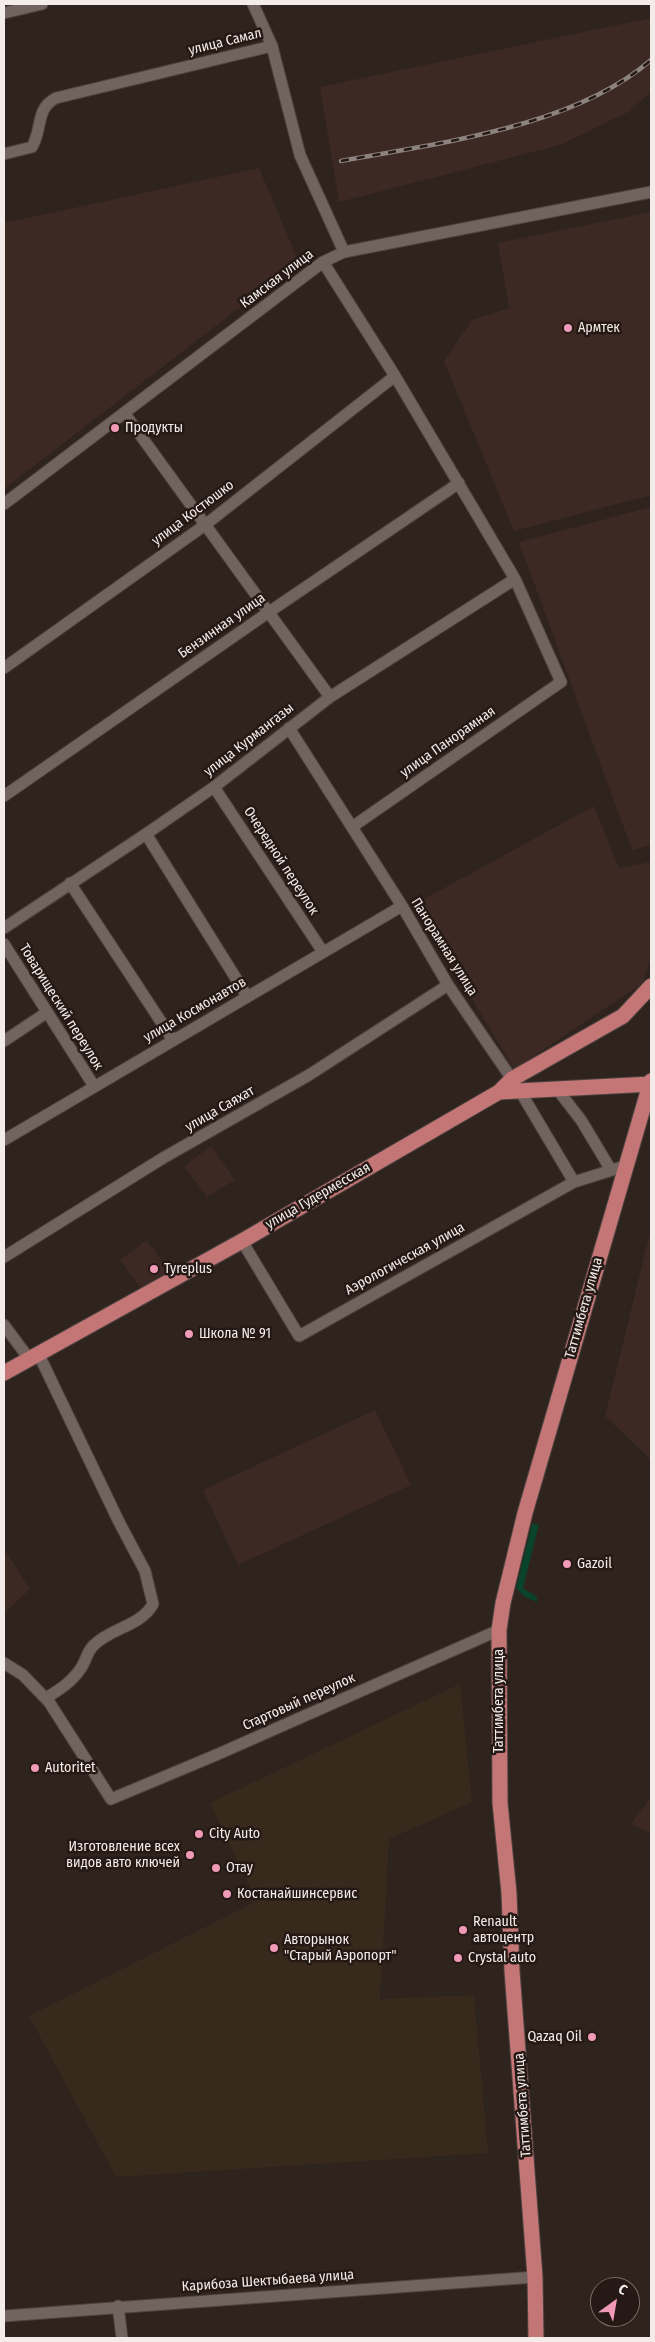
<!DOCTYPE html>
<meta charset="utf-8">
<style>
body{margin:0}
#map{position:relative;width:655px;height:2342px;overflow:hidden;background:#2f231e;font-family:"Fira Sans Condensed",sans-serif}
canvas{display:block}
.frame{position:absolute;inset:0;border:5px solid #f4ece8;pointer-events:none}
.north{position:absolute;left:590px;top:2277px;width:50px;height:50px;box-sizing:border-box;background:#251915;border:1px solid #786d69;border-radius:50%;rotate:32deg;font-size:14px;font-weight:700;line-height:20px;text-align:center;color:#f4ece8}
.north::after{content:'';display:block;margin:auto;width:18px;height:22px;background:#f09ab7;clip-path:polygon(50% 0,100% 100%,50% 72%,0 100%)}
</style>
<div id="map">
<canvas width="655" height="2342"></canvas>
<div class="frame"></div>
<div class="north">С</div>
</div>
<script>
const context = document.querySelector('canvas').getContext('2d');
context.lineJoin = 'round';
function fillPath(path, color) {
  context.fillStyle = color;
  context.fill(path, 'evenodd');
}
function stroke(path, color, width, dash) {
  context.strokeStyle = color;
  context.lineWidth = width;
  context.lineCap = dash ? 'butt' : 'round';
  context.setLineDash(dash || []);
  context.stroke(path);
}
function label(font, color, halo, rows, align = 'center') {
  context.font = font + ' "Fira Sans Condensed",sans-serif';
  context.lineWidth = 5;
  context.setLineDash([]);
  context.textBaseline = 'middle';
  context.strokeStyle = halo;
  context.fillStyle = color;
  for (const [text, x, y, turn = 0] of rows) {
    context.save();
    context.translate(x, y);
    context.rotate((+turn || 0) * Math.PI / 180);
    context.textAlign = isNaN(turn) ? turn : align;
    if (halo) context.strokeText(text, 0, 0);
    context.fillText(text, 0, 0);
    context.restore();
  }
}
fillPath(new Path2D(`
 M 460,1684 L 472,1802 L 389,1839 L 380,1999 L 474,1995 L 488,2153 L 116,2177 L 29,2016 L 257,1901 L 210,1803 Z`), '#372a1d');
fillPath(new Path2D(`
 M 651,18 L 651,92 L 628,112 L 560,145 L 339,202 L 320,87 Z
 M 259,168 L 299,262 L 4,489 L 4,223 Z
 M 651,212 L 651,495 L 514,531 L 444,361 L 472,320 L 509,308 L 498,243 Z
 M 651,507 L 651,845 L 632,850 L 519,542 Z
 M 594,806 L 619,868 L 651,862 L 651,957 L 643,983 L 514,1069 L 415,904 Z
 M 211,1146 L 235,1180 L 207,1197 L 184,1166 Z
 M 651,1229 L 651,1460 L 605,1416 Z
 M 147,1240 L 171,1274 L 143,1291 L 120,1260 Z
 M 375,1410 L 411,1485 L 238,1565 L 203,1490 Z
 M 4,1549 L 30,1589 L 4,1614 Z
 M 651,1797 L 651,1834 L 631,1824 Z`), '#3c2923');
fillPath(new Path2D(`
 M 532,1524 L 539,1524 L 523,1588 L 537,1597 L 537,1602 L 525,1597 L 516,1588 Z`), '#09432b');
const minor = new Path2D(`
 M 253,4 L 272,46
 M 4,13 L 42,4
 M 4,154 L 32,147 C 43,128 35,109 56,98 L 272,46 L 300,155 L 344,252
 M 323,262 L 395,376 L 515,579 L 561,682 L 352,827
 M 125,414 L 330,697
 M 4,504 L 323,262 L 344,252 L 651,192
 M 4,668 L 205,525 L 395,376
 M 289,728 L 402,906 L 448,985 L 520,1091 L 574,1182
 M 214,787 L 323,952
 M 4,796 L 269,612 L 459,483
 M 146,834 L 247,996
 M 70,883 L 173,1040
 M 4,928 L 146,834 L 214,787 L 330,697 L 515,579
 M 4,944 L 94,1086
 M 4,1041 L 46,1013
 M 557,1089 L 581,1120 L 611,1170
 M 4,1140 L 402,906
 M 242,1241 L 299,1336 L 574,1182 L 628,1165
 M 4,1257 L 163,1158 L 309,1075 L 448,985
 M 4,1325 L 30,1360
 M 39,1355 L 119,1522 L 145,1571 L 153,1604 C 141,1626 111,1628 94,1645 C 87,1651 86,1661 81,1668 C 72,1682 59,1690 46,1698
 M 4,1663 L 23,1675 L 49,1702 L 111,1799 L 216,1755 L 499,1630
 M 118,2306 L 122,2338
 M 4,2316 L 535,2277`);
const major = new Path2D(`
 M 499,1092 L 512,1079 L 623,1016 L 651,986
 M 4,1373 L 242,1241 L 499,1092 L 651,1084
 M 536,2338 L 535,2277 L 512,1971 L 509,1893 L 500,1803 L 499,1630 L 503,1603 L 525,1513 L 651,1081`);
stroke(minor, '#4c423e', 13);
stroke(major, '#4c423e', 17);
stroke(minor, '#71635e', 11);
stroke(major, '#c47677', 15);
const rail = new Path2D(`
 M 341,161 C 439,143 574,127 651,60`);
stroke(rail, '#8c827e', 4.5);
stroke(rail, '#251915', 2.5, [8]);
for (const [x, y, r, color] of [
 [568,328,5,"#f09ab7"],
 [115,428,5,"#f09ab7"],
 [154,1269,5,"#f09ab7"],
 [189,1334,5,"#f09ab7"],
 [567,1564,5,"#f09ab7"],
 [35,1768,5,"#f09ab7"],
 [199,1834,5,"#f09ab7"],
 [190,1855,5,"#f09ab7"],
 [216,1868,5,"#f09ab7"],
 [227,1894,5,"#f09ab7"],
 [463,1930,5,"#f09ab7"],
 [274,1948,5,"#f09ab7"],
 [458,1958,5,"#f09ab7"],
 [592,2037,5,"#f09ab7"]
]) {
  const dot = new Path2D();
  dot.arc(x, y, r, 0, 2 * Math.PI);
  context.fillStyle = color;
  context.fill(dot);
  stroke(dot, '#251915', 2);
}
label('14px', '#f4ece8', '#251915', [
 ["улица Самал",225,42,-14],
 ["Камская улица",277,279,-37],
 ["улица Костюшко",193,513,-37],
 ["Бензинная улица",222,626,-35],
 ["улица Курмангазы",249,740,-38],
 ["улица Панорамная",448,742,-35],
 ["Очередной переулок",281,861,57],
 ["Панорамная улица",444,947,58],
 ["Товарищеский переулок",61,1007,58],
 ["улица Космонавтов",195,1010,-30],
 ["улица Саяхат",220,1109,-30],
 ["улица Гудермесская",318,1196,-30],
 ["Аэрологическая улица",405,1259,-29],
 ["Таттимбета улица",584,1308,-74],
 ["Таттимбета улица",499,1701,-90],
 ["Стартовый переулок",299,1702,-24],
 ["Таттимбета улица",523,2105,-94],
 ["Карибоза Шектыбаева улица",268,2281,-4]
]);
label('14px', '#f4ece8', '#251915', [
 ["Армтек",578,328],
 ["Продукты",125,428],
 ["Tyreplus",164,1269],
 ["Школа № 91",199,1334],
 ["Gazoil",577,1564],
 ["Autoritet",45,1768],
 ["City Auto",209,1834],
 ["Изготовление всех",180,1847,"right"],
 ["видов авто ключей",180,1863,"right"],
 ["Отау",226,1868],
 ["Костанайшинсервис",237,1894],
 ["Renault",473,1922],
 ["автоцентр",473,1938],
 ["Авторынок",284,1940],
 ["\"Старый Аэропорт\"",284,1956],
 ["Crystal auto",468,1958],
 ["Qazaq Oil",582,2037,"right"]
], 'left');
</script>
